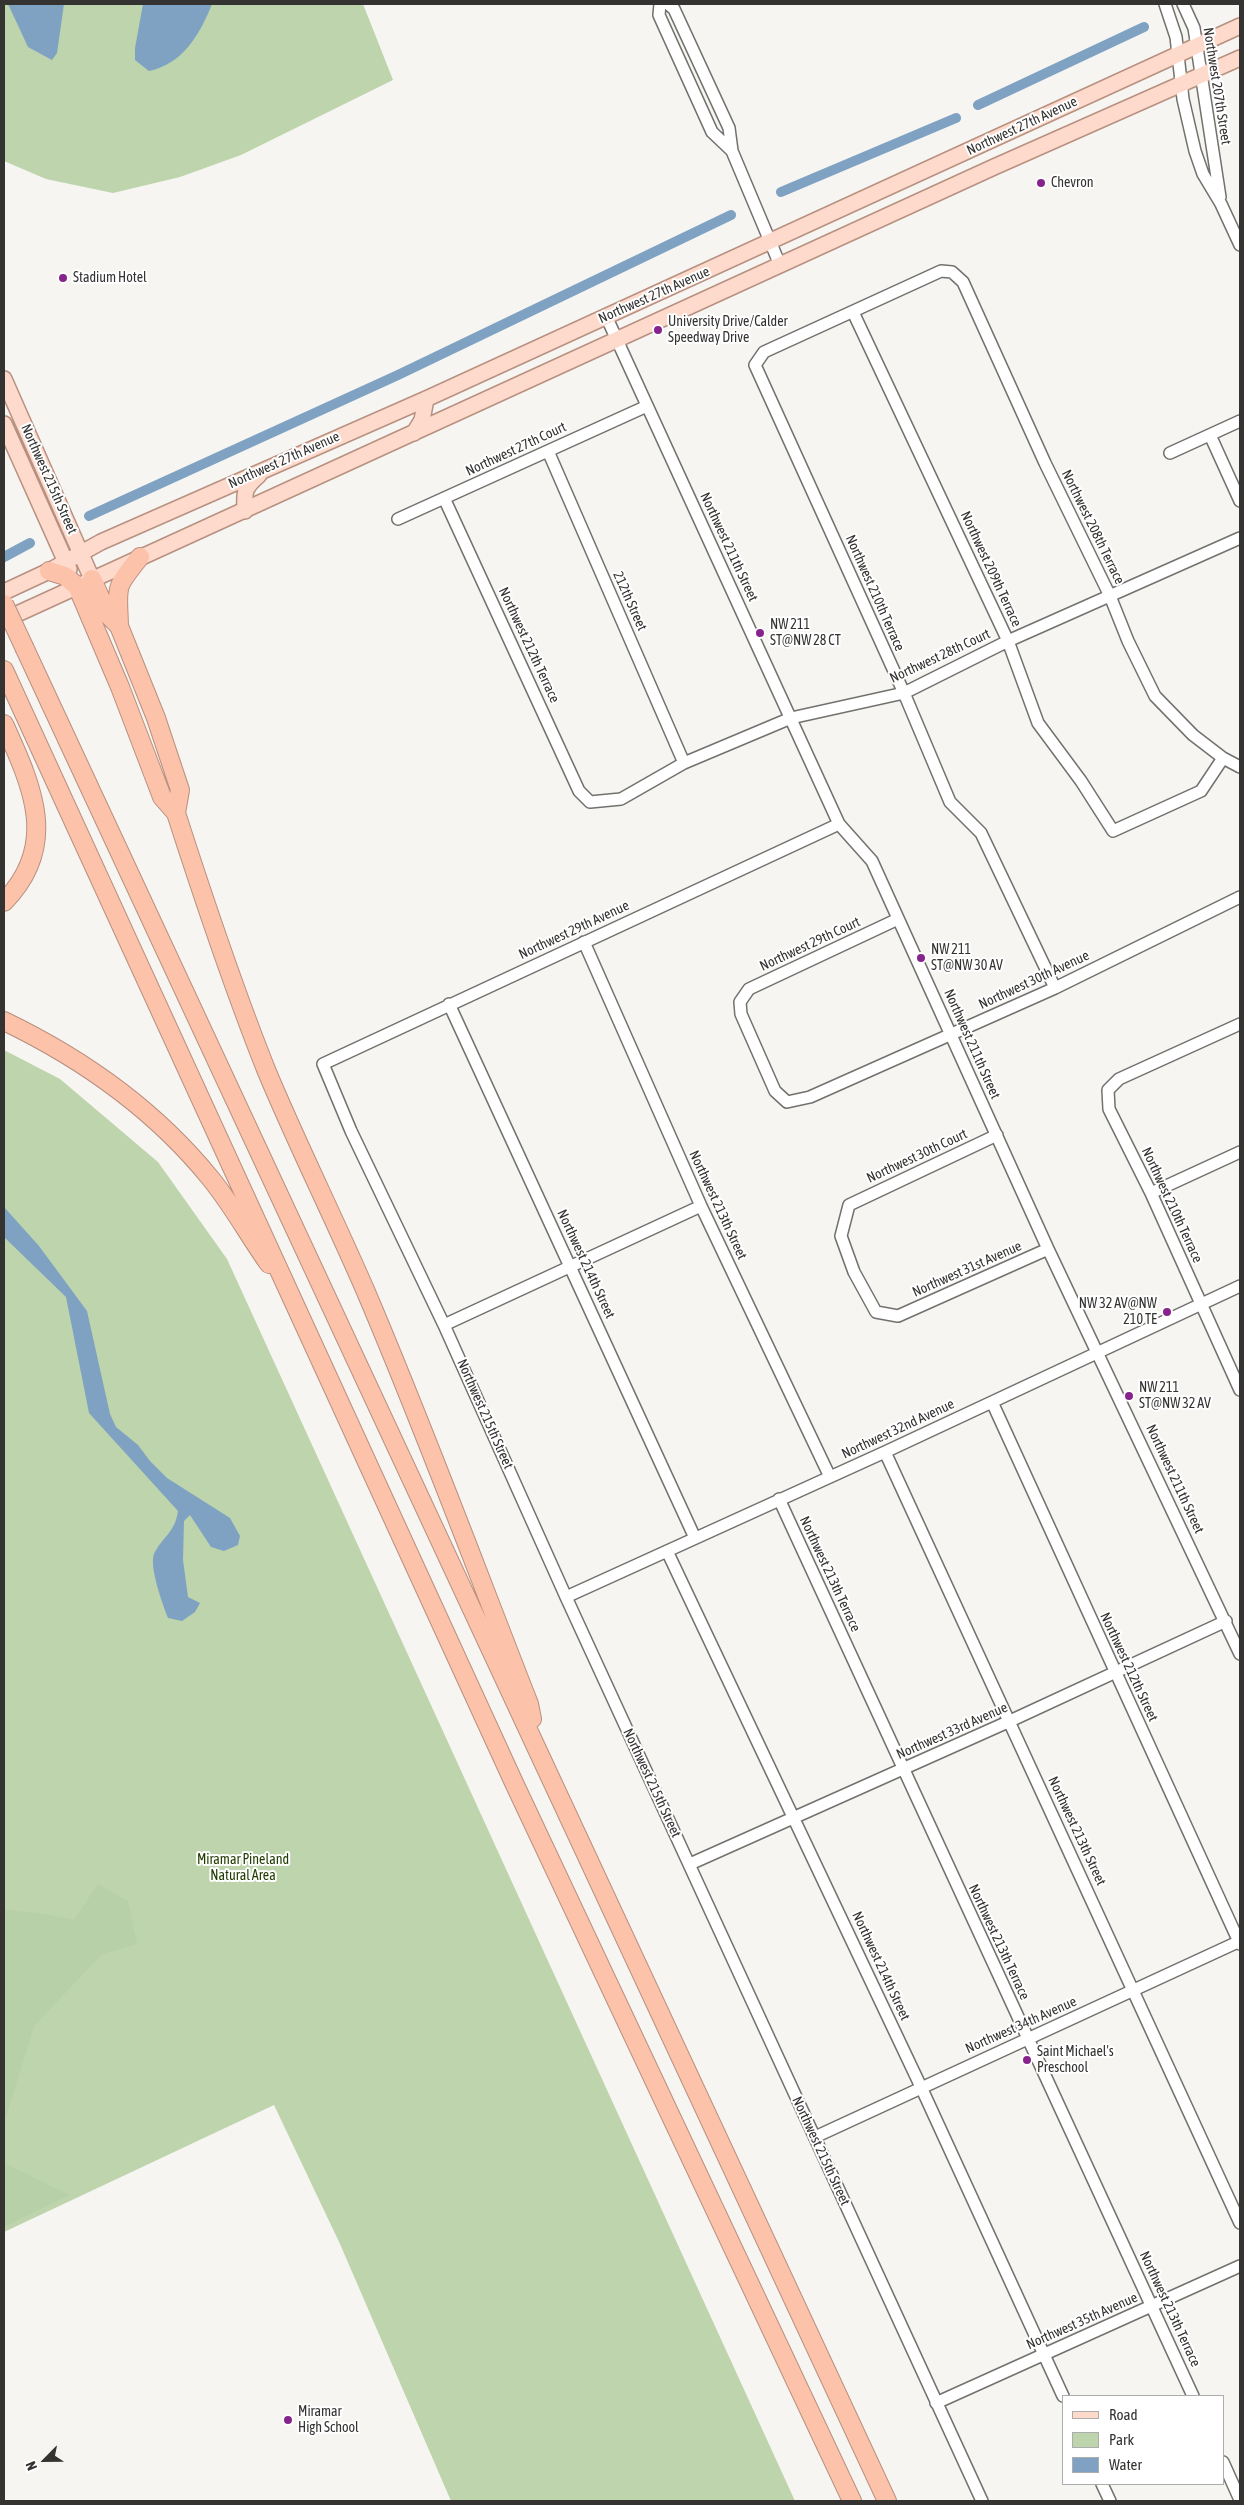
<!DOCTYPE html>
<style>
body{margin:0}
#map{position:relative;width:1244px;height:2505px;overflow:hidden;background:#f7f5f1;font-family:"Asap Condensed",sans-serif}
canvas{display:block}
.frame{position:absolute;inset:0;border:5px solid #343332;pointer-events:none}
.legend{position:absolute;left:1062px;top:2395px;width:162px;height:90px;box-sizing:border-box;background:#fff;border:1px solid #aeadad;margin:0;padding:6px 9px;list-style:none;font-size:15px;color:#343332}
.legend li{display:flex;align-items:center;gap:10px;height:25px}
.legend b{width:25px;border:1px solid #aeadad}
.north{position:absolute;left:20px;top:2435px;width:50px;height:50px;-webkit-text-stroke:4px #fff;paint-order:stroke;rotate:247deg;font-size:14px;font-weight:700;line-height:20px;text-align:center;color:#343332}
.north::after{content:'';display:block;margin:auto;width:18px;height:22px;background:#343332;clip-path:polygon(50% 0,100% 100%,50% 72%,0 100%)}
</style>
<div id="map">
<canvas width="1244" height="2505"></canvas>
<div class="frame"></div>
<ul class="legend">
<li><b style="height:6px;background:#fedacc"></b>Road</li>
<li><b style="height:14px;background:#bdd4ac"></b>Park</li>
<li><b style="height:14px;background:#7fa2c3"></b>Water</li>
</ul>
<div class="north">N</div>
</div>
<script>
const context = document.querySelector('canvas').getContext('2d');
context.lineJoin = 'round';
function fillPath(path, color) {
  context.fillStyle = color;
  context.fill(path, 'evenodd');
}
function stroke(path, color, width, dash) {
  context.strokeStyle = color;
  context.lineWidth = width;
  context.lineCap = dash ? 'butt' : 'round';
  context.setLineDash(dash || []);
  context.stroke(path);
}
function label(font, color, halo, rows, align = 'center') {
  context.font = font + ' "Asap Condensed",sans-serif';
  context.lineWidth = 4;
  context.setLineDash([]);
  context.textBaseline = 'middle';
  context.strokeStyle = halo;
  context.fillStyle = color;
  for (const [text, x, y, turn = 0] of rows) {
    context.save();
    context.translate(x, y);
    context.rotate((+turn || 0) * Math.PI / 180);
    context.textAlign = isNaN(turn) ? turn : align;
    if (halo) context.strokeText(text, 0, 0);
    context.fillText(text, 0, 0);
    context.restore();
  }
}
fillPath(new Path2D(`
 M 4,4 L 363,4 L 393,80 L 241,155 L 180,177 L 113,193 L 46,179 L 4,161 Z
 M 4,1050 L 60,1079 L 158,1162 L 227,1259 L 795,2501 L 451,2501 L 340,2244 L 274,2105 L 4,2232 Z`), '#bdd4ac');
fillPath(new Path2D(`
 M 98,1884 L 128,1901 L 137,1944 L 102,1954 L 34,2026 L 4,2124 L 4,1909 L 44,1914 L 74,1920 Z
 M 4,2163 L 69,2195 L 4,2227 Z`), '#b8d0a7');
fillPath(new Path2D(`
 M 8,4 L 64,4 L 57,53 L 52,60 L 28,47 Z
 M 143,4 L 212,4 C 200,34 183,64 149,71 L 135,60 L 135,48 Z
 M 4,1207 L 39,1246 L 87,1311 L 110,1414 L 116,1427 L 138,1445 L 150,1461 L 167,1478 L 230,1518 L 240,1536 L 238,1545 L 224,1551 L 211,1547 L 190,1515 L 184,1521 L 183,1560 L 188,1597 L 200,1603 L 195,1612 L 182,1621 L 168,1618 C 163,1605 149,1567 154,1554 C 162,1537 175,1533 178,1511 L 89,1413 L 66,1297 L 4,1237 Z`), '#7fa2c3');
stroke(new Path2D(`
 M 978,105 L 1144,27
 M 781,192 L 956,118
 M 89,516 L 398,375 L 731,215
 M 4,557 L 30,543`), '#7fa2c3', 10);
const minor = new Path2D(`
 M 660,4 L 659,15 L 712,132 L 732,151
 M 668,4 L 674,9 L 729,128 L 732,151 L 780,265
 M 1165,4 L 1176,37 L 1183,99 L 1195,151 L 1203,174 L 1221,204 L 1240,245
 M 1183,4 L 1194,28 L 1220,197
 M 853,312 L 1008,641 L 1038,723 L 1081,781 L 1113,831 L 1201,791 L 1223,758
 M 606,316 L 839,824 L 872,861 L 1048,1249 L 1240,1654
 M 1210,435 L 1240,501
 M 548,451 L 684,763
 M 1170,453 L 1240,421
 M 444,498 L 579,791 L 590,802 L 621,799 L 684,763 L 791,718 L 904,693 L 1008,641 L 1240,538
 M 398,519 L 647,406
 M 839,824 L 323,1064 L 351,1131 L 444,1325 L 566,1597 L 982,2501
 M 898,919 L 749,989 L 740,1002 L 741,1014 L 775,1091 L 787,1102 L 810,1097 L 1055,988 L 1240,897
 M 584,942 L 701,1206 L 830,1477
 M 1055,988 L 981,833 L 950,802 L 904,693 L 755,365 L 764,352 L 941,271 L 952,272 L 963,282 L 1045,463 L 1110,596 L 1128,641 L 1155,696 L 1193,735 L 1223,758 L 1240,767
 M 449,1004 L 695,1538
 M 1240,1024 L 1119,1079 L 1108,1090 L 1109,1109 L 1151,1193 L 1240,1390
 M 997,1135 L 849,1205 L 841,1236 L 854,1272 L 876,1312 L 898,1316 L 1048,1249
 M 1151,1193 L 1240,1152
 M 444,1325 L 701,1206
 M 992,1402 L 1240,1944
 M 885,1452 L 1240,2223
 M 779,1499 L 1193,2396
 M 667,1551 L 921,2087 L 1063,2396
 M 566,1597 L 885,1452 L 1240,1286
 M 690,1864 L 1010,1721 L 1226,1621
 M 815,2137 L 1240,1941
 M 936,2403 L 1240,2266
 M 1223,2462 L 1240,2500
 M 1102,2484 L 1110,2501`);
const major = new Path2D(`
 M 4,379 L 92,579
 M 4,424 L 69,569
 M 414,433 L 422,420 L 426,399
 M 245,511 C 244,491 244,488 259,475
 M 4,592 L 49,571 L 101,542 L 426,399 L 1240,26
 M 4,620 L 994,167 L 1240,58`);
const highway = new Path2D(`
 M 49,571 L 65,576 L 77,586 L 120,687 L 162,797 L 176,813 C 204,900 233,987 267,1072 C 298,1146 334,1218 366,1292 C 424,1428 475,1566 529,1704 L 532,1719
 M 92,579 L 108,615 L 119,626 L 156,718 L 180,790 L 176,813
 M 119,626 C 118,586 113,590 140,557
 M 25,649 L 887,2501
 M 4,670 L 515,1785 L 852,2501
 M 4,724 C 32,786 60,845 4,902
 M 4,1021 C 83,1059 156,1111 211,1179 C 233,1206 249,1236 269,1264`);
stroke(minor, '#73716e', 14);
stroke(major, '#b79080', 18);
stroke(highway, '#b79080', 20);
stroke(minor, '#fff', 11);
stroke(major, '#fedacc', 15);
stroke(highway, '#fdc2aa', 18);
const highwayBridge = new Path2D(`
 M 4,604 L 25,649`);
stroke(highwayBridge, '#b79080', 20, []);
stroke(highwayBridge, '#fdc2aa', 18);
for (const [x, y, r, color] of [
 [1041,183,5,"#86238c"],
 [63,278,5,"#86238c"],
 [658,330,5,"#86238c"],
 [760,633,5,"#86238c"],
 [921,958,5,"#86238c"],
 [1167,1312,5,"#86238c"],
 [1129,1396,5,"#86238c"],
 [1027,2060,5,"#86238c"],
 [288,2420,5,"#86238c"]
]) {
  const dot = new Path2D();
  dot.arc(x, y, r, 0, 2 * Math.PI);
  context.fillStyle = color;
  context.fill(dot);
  stroke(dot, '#fff', 2);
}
label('14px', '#343332', '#fff', [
 ["Northwest 207th Street",1217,86,81],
 ["Northwest 27th Avenue",1022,126,-25],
 ["Northwest 27th Avenue",654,295,-24],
 ["Northwest 27th Court",516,449,-25],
 ["Northwest 27th Avenue",284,460,-24],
 ["Northwest 215th Street",49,479,66],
 ["Northwest 208th Terrace",1093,527,64],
 ["Northwest 211th Street",729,547,65],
 ["Northwest 209th Terrace",991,569,65],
 ["Northwest 210th Terrace",875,593,66],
 ["212th Street",630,601,66],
 ["Northwest 212th Terrace",529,645,65],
 ["Northwest 28th Court",940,656,-25],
 ["Northwest 29th Avenue",574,930,-25],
 ["Northwest 29th Court",810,944,-25],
 ["Northwest 30th Avenue",1034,980,-25],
 ["Northwest 211th Street",972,1044,66],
 ["Northwest 30th Court",917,1156,-25],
 ["Northwest 213th Street",718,1205,65],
 ["Northwest 210th Terrace",1172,1205,65],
 ["Northwest 214th Street",586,1264,65],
 ["Northwest 31st Avenue",967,1269,-24],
 ["Northwest 215th Street",485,1414,66],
 ["Northwest 32nd Avenue",898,1429,-25],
 ["Northwest 211th Street",1175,1479,65],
 ["Northwest 213th Terrace",830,1574,65],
 ["Northwest 212th Street",1129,1667,65],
 ["Northwest 33rd Avenue",952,1731,-24],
 ["Northwest 215th Street",652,1783,65],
 ["Northwest 213th Street",1077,1831,65],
 ["Northwest 213th Terrace",999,1942,65],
 ["Northwest 214th Street",881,1966,65],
 ["Northwest 34th Avenue",1021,2025,-24],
 ["Northwest 215th Street",821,2151,65],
 ["Northwest 213th Terrace",1170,2309,65],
 ["Northwest 35th Avenue",1082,2321,-24]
]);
label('14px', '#343332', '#fff', [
 ["Chevron",1051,183],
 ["Stadium Hotel",73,278],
 ["University Drive/Calder",668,322],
 ["Speedway Drive",668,338],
 ["NW 211",770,625],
 ["ST@NW 28 CT",770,641],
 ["NW 211",931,950],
 ["ST@NW 30 AV",931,966],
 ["NW 32 AV@NW",1157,1304,"right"],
 ["210 TE",1157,1320,"right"],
 ["NW 211",1139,1388],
 ["ST@NW 32 AV",1139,1404],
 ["Saint Michael's",1037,2052],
 ["Preschool",1037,2068],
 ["Miramar",298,2412],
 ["High School",298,2428]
], 'left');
label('14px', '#1f3b00', '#fff', [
 ["Miramar Pineland",243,1860],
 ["Natural Area",243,1876]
]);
</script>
